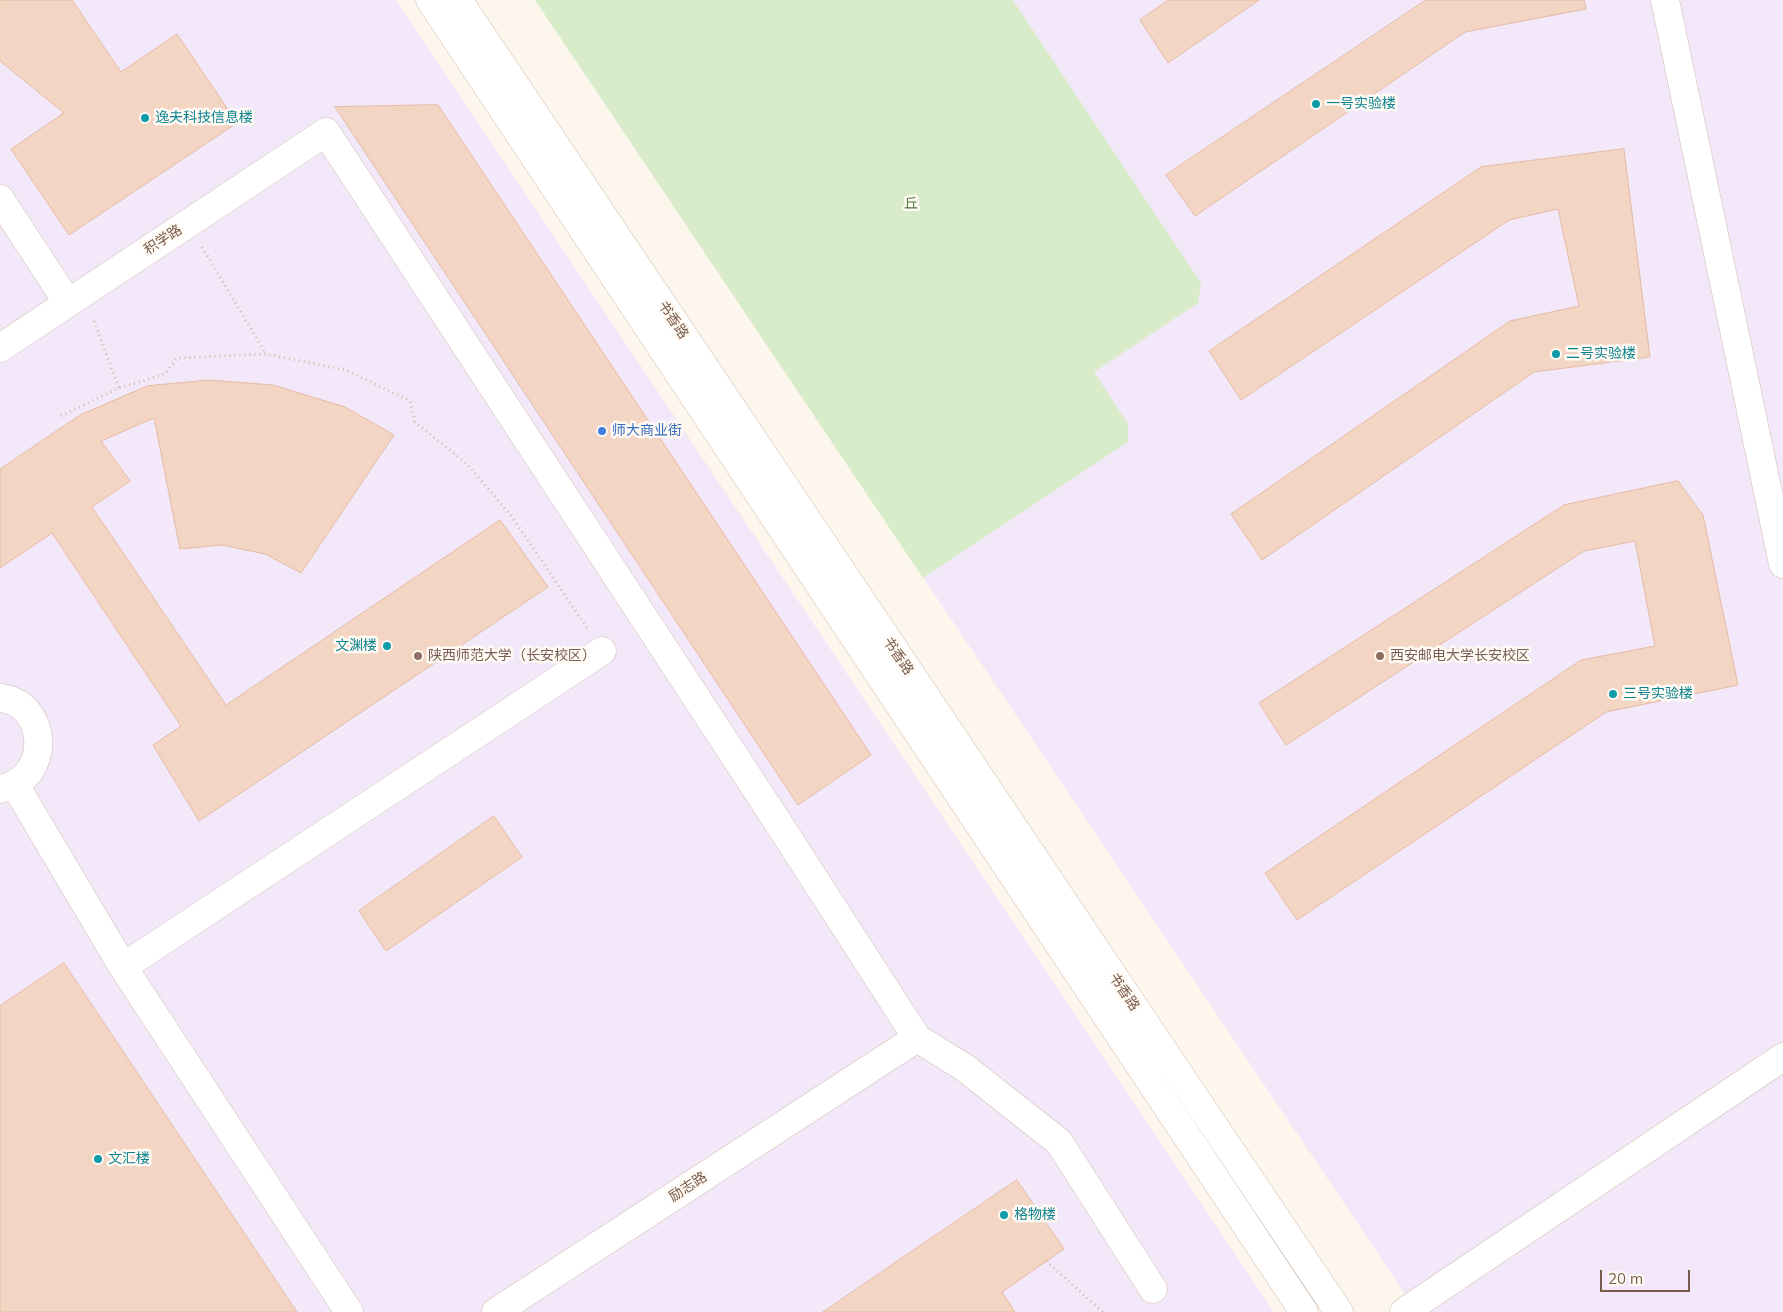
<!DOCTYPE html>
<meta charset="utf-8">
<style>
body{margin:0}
#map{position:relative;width:1783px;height:1312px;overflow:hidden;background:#fdf6ec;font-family:Mulish,sans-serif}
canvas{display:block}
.scale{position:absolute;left:1600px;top:1270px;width:90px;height:22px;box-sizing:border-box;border:2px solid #7a5c4d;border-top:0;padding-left:6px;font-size:15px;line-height:18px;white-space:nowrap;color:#7a5c4d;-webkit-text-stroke:4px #fffaf3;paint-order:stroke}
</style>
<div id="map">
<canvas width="1783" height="1312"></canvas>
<div class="scale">20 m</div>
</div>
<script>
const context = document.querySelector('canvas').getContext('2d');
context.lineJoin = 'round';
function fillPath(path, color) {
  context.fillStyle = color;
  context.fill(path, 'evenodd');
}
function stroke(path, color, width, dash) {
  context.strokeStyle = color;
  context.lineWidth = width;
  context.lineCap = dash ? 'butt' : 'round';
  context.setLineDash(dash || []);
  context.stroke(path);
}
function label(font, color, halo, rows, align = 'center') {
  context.font = font + ' Mulish,"Noto Sans SC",sans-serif';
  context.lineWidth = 5;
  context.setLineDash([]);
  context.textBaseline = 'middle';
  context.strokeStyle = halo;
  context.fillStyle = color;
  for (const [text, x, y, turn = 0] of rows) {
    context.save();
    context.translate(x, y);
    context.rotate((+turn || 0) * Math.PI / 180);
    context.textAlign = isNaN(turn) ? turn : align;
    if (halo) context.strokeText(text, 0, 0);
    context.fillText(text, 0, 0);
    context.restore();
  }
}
fillPath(new Path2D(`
 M 0,0 L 396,0 L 1274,1312 L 0,1312 Z
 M 535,0 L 1783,0 L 1783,1312 L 1417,1312 Z`), '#f3e8fa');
fillPath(new Path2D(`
 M 535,0 L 1013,0 L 1201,283 L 1198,303 L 1094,372 L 1128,424 L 1128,442 L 923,578 Z`), '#d8ecc9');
const building = new Path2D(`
 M 0,0 L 72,0 L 121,72 L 177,34 L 237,123 L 69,235 L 11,149 L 64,113 L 0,61 Z
 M 1169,0 L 1259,0 L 1168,63 L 1140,20 Z
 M 1426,0 L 1584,0 L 1586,9 L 1465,32 L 1195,216 L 1166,175 Z
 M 438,105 L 871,755 L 798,805 L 335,107 Z
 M 1624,149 L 1650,357 L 1534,372 L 1262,560 L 1231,514 L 1510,321 L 1579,306 L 1558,209 L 1509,220 L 1241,400 L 1209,351 L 1481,167 Z
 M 209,380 L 273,385 L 345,407 L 394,435 L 301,573 L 265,554 L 222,545 L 180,549 L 154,418 L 101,441 L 130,481 L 92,507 L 226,705 L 500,520 L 548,587 L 199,821 L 153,745 L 181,726 L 52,533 L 0,568 L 0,469 L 80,415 L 147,386 Z
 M 1678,481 L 1703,515 L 1738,685 L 1606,712 L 1297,920 L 1265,873 L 1581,660 L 1655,646 L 1635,541 L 1584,551 L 1286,745 L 1259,703 L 1564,505 Z
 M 494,816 L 522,857 L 386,951 L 359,911 Z
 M 64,963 L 297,1312 L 0,1312 L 0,1006 Z
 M 1017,1180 L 1064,1249 L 1002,1292 L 1015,1312 L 823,1312 Z`);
fillPath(building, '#f3d5c3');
stroke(building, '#e6bba3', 1);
const minor = new Path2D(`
 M 430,0 L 1304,1312
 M 458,0 L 1339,1312
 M 1665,0 L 1783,564
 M 0,199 L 68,303
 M 0,348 L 326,132 L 777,821 L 917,1038 L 965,1068 L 1059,1142 L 1153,1289
 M 0,698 C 49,703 53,779 0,789
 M 15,785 L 123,967 L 349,1312
 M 123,967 L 602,651
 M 496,1312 L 917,1038
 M 1404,1312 L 1783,1057`);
stroke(minor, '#d1beb0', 29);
stroke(new Path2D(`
 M 202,247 L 266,354
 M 94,321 L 119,388
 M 61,416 L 119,388 L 165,374 L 177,358 L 266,354 L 346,370 L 410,401 L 415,422 L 467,464 L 510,514 L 587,628
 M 1046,1261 L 1103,1312`), '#d9b8a5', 3, [1, 4]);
stroke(minor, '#fff', 28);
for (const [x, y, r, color] of [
 [1316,104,5,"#0f9aa8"],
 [145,118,5,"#0f9aa8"],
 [1556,354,5,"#0f9aa8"],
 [602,431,5,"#3f7fe0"],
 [387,646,5,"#0f9aa8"],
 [418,656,5,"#8d6e63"],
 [1380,656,5,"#8d6e63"],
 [1613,694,5,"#0f9aa8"],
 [98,1159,5,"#0f9aa8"],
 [1004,1215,5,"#0f9aa8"]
]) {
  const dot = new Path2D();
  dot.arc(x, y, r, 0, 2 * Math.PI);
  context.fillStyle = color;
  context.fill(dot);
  stroke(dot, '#fffaf3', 2);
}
label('14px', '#0d838f', '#fffaf3', [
 ["一号实验楼",1326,104],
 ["逸夫科技信息楼",155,118],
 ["二号实验楼",1566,354],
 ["文渊楼",377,646,"right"],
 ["三号实验楼",1623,694],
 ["文汇楼",108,1159],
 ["格物楼",1014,1215]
], 'left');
label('14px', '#537a41', '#fffaf3', [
 ["丘",911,204]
]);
label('14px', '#7a5c4d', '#fffaf3', [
 ["积学路",163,240,-33],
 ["书香路",673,320,56],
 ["书香路",898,656,56],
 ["书香路",1124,992,56],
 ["励志路",688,1187,-33]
]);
label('14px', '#366cbe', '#fffaf3', [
 ["师大商业街",612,431]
], 'left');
label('14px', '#785e54', '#fffaf3', [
 ["陕西师范大学（长安校区）",428,656],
 ["西安邮电大学长安校区",1390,656]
], 'left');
</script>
